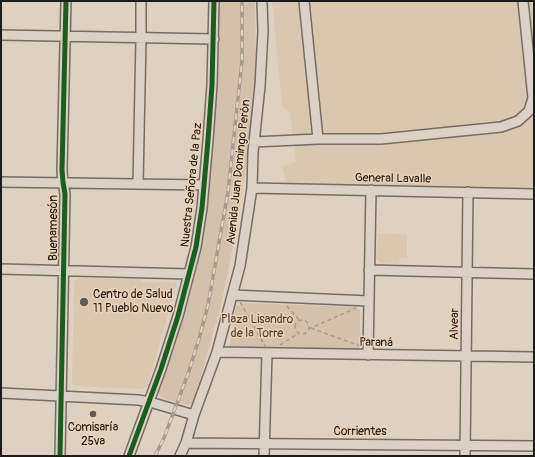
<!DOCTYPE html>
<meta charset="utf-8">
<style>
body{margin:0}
#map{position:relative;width:535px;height:457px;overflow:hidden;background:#dfd1c1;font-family:Pangolin,sans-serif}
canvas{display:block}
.frame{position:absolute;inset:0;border:2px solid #1c1c1c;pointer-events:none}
</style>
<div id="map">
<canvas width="535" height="457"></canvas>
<div class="frame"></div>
</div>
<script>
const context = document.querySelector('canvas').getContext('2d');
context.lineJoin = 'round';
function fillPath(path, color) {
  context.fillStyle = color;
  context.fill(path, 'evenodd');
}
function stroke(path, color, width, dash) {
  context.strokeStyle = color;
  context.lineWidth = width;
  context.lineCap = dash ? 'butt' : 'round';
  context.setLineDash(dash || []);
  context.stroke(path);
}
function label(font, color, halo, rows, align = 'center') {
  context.font = font + ' Pangolin,sans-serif';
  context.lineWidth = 3;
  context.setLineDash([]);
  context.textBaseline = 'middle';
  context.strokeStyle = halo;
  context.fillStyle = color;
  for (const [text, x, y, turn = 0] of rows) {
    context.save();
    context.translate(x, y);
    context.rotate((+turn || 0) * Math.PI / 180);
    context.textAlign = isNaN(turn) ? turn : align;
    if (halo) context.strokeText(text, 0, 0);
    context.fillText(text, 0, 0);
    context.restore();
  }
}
fillPath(new Path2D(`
 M 272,1 L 534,1 L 534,190 L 286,183 L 282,166 L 296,162 L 290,113 L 282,106 Z
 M 378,233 L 407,235 L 407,258 L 400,258 L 399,264 L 381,263 L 376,258 Z
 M 79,278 L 141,279 L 141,282 L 177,282 L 148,385 L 142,389 L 74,386 L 72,382 L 74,282 Z`), '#d9c7b0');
fillPath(new Path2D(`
 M 218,1 L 255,1 L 256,58 L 250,139 L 237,226 L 221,306 L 196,393 L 191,404 L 186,405 L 163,398 L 158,393 L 186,304 L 200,243 L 210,164 L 217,69 Z
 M 245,303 L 356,307 L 360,310 L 360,343 L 359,348 L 354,351 L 233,350 L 229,347 L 236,306 Z`), '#d3c1ac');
const minor = new Path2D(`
 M 304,1 L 318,139
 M 1,35 L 214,39
 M 254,142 L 318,139 L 381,139 L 501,127 L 518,121 L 529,111 L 533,98 L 523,1
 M 1,182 L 204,185
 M 138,184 L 141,38 L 141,1
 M 252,188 L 534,194
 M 1,269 L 189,274
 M 369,270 L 534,274
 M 233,295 L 369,301
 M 217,352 L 534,357
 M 368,355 L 371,190
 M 1,393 L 138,400 L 150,402 L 194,415
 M 186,443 L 534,446
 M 60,456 L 65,194 L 63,182 L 62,170 L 66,1
 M 129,456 L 161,369 L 178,316 L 196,247 L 202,208 L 208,140 L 212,85 L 214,1
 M 180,456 L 186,443 L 194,415 L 217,352 L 240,266 L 252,188 L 253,152 L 260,86 L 263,31 L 262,1
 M 264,456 L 267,353
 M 465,456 L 468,192`);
stroke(minor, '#746d66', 12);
stroke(new Path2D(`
 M 240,302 L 265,346
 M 287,306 L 300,321
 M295 327a7 7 0 1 1 14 0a7 7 0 1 1-14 0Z
 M 308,328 L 311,328 L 356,308
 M 311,328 L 360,346
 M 280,345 L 299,333`), '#a49c93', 1.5, [4, 3]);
stroke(minor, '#dbd1c5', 9);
const rail = new Path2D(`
 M 155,456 L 164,438 L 189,371 L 199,339 L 208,305 L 228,192 L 242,61 L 242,1`);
stroke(rail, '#a49c93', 3.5);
stroke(rail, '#ecd2b4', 2, [6]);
stroke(new Path2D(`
 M 60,456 L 65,194 L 63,182 L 62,170 L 66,1
 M 129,456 L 161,369 L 178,316 L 196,247 L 202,208 L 208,140 L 212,85 L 214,1`), '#1b5e20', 5);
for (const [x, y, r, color] of [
 [84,302,5,"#605b56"],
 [93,414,4,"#605b56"]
]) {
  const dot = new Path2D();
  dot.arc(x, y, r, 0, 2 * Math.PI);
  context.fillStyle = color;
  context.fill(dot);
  stroke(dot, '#ecd2b4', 1.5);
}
label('12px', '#1c1c1c', '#ecd2b4', [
 ["Avenida Juan Domingo Perón",239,172,-84],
 ["General Lavalle",393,179,1],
 ["Nuestra Señora de la Paz",192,185,-84],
 ["Buenamesón",54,228,-90],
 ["Alvear",455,324,-89],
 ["Paraná",376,343,1],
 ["Corrientes",360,432]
]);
label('12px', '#1c1c1c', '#ecd2b4', [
 ["Centro de Salud",93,295],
 ["11 Pueblo Nuevo",93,309],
 ["Comisaría",93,428,"center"],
 ["25va",93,442,"center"]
], 'left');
label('12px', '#48423c', '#ecd2b4', [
 ["Plaza Lisandro",257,320],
 ["de la Torre",257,334]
]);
</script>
